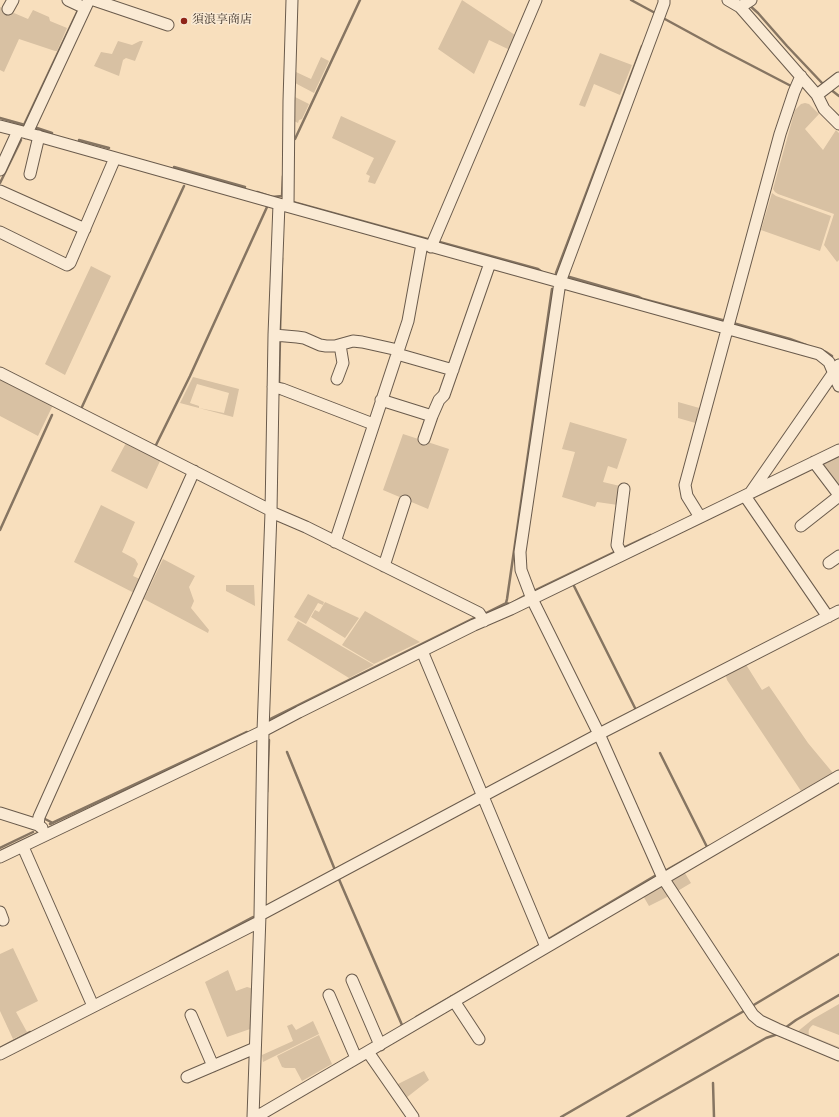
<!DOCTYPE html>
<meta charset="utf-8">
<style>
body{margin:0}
canvas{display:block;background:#f8dfbd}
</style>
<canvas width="839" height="1117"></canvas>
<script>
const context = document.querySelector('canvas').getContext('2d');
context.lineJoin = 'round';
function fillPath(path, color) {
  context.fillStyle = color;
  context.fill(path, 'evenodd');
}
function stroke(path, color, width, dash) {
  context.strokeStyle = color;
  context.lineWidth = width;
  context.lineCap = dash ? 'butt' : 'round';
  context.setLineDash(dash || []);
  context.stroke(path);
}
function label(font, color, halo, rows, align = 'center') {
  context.font = font + ' Vollkorn,"Noto Serif JP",serif';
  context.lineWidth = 3;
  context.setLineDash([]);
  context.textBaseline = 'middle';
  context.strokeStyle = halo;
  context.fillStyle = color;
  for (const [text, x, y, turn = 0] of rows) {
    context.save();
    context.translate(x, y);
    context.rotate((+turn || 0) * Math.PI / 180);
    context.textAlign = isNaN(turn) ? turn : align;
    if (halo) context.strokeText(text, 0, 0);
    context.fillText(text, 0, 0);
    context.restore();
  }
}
fillPath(new Path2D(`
 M 462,0 L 518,37 L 512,51 L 489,40 L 474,74 L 438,49 Z
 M 0,7 L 28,19 L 33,10 L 49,17 L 50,21 L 67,28 L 57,51 L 55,51 L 19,39 L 4,72 L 0,70 Z
 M 118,41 L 132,45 L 140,41 L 143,41 L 135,61 L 126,58 L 123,60 L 119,76 L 94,66 L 101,52 L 112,54 Z
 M 600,53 L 632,65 L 620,95 L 594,84 L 585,107 L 579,105 Z
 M 321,57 L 329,61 L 314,93 L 295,83 L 296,72 L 311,79 Z
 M 293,96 L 309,104 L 302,119 L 299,120 L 298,123 L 292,120 Z
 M 805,103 L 809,104 L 819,114 L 805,129 L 823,150 L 836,130 L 839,133 L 839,260 L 837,262 L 824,245 L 834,214 L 778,194 L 775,192 L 773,189 L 795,110 L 801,104 Z
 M 341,116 L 396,141 L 375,184 L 368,182 L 370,176 L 366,174 L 374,158 L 332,138 Z
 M 772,193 L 776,196 L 831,216 L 820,251 L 761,230 Z
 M 91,266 L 111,276 L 65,375 L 45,364 Z
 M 0,376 L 54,403 L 38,436 L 0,416 Z
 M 193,377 L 239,389 L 233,417 L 180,403 ZM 197,384 L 229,393 L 224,413 L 199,408 L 199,406 L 190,403 Z
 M 678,402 L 703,409 L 699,424 L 678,418 Z
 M 570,422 L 627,439 L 617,469 L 608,466 L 603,482 L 620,486 L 618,505 L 597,502 L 595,507 L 562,497 L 575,452 L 562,449 Z
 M 403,434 L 449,449 L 428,509 L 383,490 Z
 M 127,441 L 161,459 L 147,489 L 111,471 Z
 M 837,455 L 839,458 L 839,489 L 823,468 L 823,461 Z
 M 101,505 L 135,522 L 122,552 L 135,559 L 138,564 L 133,576 L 142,580 L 136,594 L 74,562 Z
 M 163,559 L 195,576 L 189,587 L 194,601 L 191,608 L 209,630 L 208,633 L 144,599 Z
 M 226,585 L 254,585 L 255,606 L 226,591 Z
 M 308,594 L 324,602 L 323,605 L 318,603 L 306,624 L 294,617 Z
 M 325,602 L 359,618 L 345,638 L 311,617 L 315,610 L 319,612 Z
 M 365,611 L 420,642 L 374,664 L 342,645 Z
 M 298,621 L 374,665 L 349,678 L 287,640 Z
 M 745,663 L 762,690 L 769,686 L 808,743 L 833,773 L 801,791 L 727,680 L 726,676 L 727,672 Z
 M 683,870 L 691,883 L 676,892 L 668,879 Z
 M 661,882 L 669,896 L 649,906 L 642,894 Z
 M 13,948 L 38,1001 L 16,1012 L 27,1032 L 13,1039 L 0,1011 L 0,954 Z
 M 228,970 L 236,991 L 247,987 L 254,989 L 253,1028 L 227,1037 L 205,982 Z
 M 839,1004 L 839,1035 L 813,1025 C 809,1028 808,1030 809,1035 L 839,1047 L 839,1051 L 797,1032 L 813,1019 Z
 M 313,1021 L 319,1034 L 263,1062 L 262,1055 L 293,1041 L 287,1026 L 292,1024 L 296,1030 Z
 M 319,1035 L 332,1064 L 302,1081 L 295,1068 L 285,1068 L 282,1067 L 277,1056 Z
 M 424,1071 L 429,1080 L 406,1098 L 396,1085 Z`), '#d8c1a3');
stroke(new Path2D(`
 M 631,0 L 657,14
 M 748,4 L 758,13 L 787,46 L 823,84 L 824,83
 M 663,18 L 718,48 L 793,87
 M 830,89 L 839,96
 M 0,118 L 25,125
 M 23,127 L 79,8
 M 34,127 L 52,133
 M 292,139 L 295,139 L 360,0
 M 79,140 L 109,148
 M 174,167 L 245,187
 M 0,183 L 21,140
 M 257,192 L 272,197 L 282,196 L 283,176
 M 293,202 L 431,240
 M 436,241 L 538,269 L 542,272
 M 556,273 L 642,46
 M 566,276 L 639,297 L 643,299 L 726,321
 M 733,323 L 790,339 L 806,345
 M 280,333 L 282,258
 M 822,350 L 826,352 L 832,356
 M 279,385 L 280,338
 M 81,409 L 184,186
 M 155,447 L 190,376 L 267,207
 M 0,530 L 52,415
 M 621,549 L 651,535
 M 573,584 L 636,710
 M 534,591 L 617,551
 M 506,603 L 507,599 L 552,289
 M 486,613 L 506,603 L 510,604 L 526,595
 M 270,719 L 474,618
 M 287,752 L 335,870
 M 660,753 L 707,847
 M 267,792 L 269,740
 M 44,817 L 43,818 L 53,823
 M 50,824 L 247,732
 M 0,848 L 33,832
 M 663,872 L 709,846
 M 338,877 L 402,1025
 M 547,940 L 658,874
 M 170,961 L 253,917
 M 752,1006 L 839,954
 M 416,1017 L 541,944
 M 785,1028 L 796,1020 L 839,995
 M 0,1048 L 30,1032
 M 713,1083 L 714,1117
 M 561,1117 L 744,1011
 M 627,1117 L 766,1038 L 778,1034`), '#867562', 2.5);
const minor = new Path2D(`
 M 68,0 L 85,8
 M 94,0 L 168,25
 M 664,0 L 664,3 L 560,282 L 520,552 L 521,570 L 532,599 L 599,734 L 663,878 L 753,1015 L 760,1021 L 777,1029 L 839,1055
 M 728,0 L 740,7 L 817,95 L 824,109 L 839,124
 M 740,7 L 751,0
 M 8,9 L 13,0
 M 817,95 L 839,78
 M 0,126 L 27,133 L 279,204 L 819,354 L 829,362 L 839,386
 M 27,133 L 89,0
 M 0,170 L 18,131
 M 30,174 L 39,136
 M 0,191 L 85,229
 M 288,206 L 289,101 L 292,0
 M 0,232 L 67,265 L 70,263 L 115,158
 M 431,247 L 536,0
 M 274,335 L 297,337 L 304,338 L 320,345 L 326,346 L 335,346 L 353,341 L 362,342 L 398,350
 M 397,354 L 453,370
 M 0,373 L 270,510
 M 337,379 L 343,363 L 340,345
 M 273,387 L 282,389 L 373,424
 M 381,400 L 432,416 L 439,400 L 444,395 L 490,263
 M 424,439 L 432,416
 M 814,462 L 839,495
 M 751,492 L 839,365
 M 745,496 L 828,617
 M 271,512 L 306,527 L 479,613 L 484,621
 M 700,517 L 687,496 L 685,485 L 780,134 L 794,92 L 801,76
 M 801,526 L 839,496
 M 335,542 L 408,321 L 422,244
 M 622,555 L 617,545 L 624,489
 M 829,563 L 839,556
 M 384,566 L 405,501
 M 422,651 L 546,947
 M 0,813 L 38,825 L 42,828
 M 38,825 L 39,817 L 194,471
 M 23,847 L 93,1006
 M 0,857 L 263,731 L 299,712 L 474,625 L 511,609 L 839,450
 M 0,912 L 3,920
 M 260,915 L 599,734 L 839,611
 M 352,980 L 380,1045
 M 329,995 L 356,1058
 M 454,1001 L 479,1039
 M 191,1015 L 213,1066
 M 368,1052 L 413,1117
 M 0,1054 L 259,922
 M 187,1077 L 255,1048
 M 253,1117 L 260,915 L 263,731 L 271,512 L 274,335 L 279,204
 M 256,1117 L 839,776`);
stroke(minor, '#6a5b4c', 13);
stroke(minor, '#faead4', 11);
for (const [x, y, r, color] of [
 [184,21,4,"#8f2418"]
]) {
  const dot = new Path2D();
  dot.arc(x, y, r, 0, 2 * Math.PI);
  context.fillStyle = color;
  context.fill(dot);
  stroke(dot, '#faead4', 1.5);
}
label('12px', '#3b2f26', '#faead4', [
 ["須浪享商店",192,21]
], 'left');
</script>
